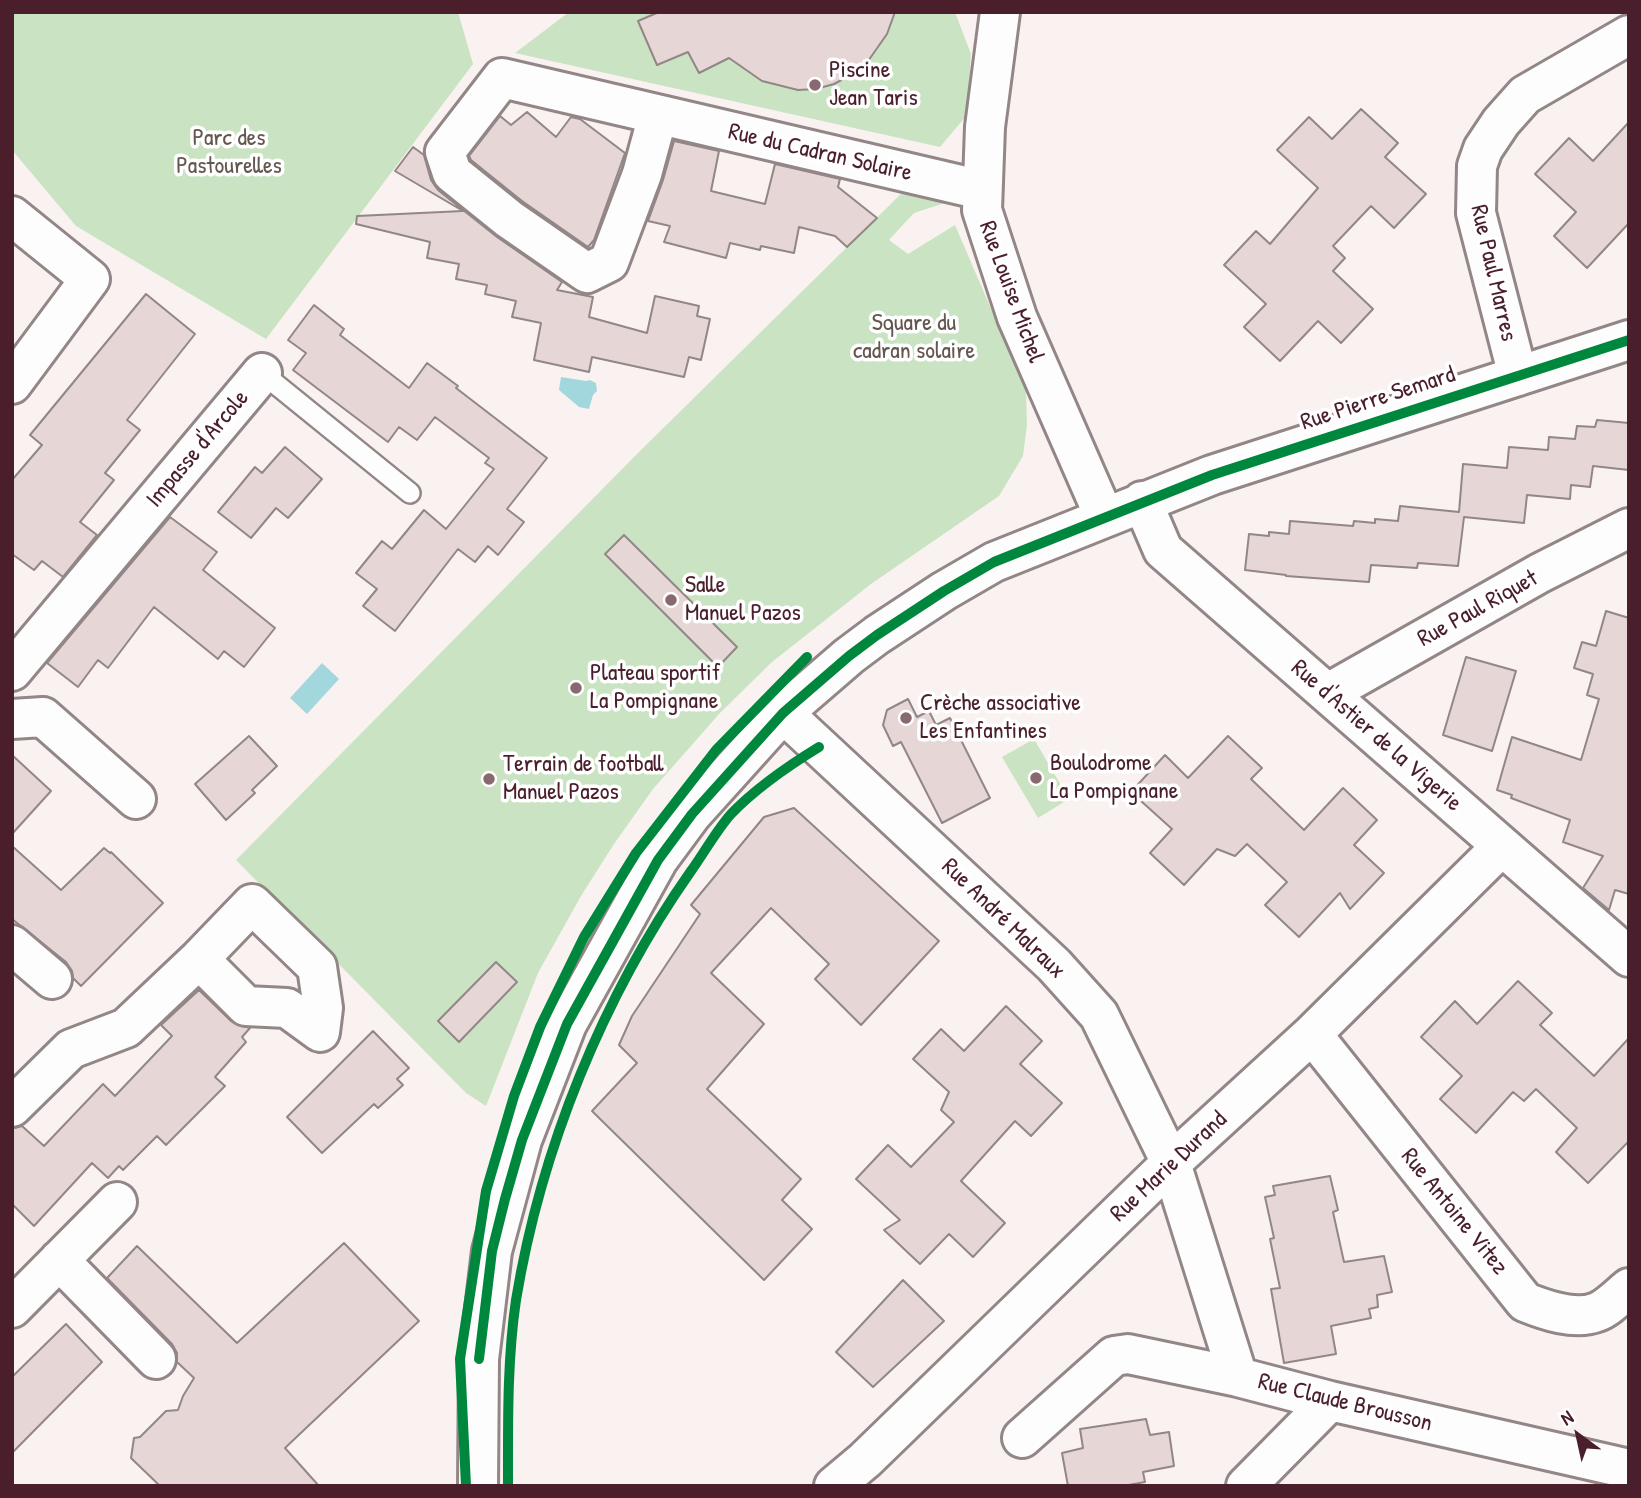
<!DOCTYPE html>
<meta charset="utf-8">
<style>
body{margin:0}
#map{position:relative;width:1641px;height:1498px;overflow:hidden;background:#faf2f0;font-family:"Patrick Hand",sans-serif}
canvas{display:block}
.frame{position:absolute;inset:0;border:14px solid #4a1f2b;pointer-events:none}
.north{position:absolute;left:1543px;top:1400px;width:70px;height:70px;-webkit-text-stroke:5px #fff;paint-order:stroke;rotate:327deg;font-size:19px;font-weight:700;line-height:28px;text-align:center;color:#4a1f2b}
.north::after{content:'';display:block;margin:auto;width:24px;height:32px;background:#4a1f2b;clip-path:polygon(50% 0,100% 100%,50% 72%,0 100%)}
</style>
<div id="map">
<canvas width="1641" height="1498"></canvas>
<div class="frame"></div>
<div class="north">N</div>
</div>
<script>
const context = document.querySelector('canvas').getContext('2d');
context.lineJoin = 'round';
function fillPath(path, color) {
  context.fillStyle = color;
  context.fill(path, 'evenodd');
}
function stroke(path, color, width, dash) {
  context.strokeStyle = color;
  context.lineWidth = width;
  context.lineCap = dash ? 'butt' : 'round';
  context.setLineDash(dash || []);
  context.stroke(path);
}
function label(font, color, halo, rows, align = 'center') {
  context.font = font + ' "Patrick Hand",sans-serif';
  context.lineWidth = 7;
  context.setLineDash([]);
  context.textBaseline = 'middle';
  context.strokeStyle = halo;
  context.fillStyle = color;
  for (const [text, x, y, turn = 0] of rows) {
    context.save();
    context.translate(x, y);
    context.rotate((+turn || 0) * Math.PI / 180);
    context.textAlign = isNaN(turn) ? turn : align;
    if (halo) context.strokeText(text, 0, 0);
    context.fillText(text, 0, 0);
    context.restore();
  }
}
fillPath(new Path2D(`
 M 12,12 L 458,12 L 473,64 L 266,339 L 76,226 L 12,150 Z
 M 569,12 L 955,12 L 971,54 L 967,115 L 940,147 L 515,53 Z
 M 908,187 L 948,202 L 914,213 L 889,240 L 908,254 L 955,225 L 1026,390 L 1027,425 L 1023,456 L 999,496 L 871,584 L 772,662 L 720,713 L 653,789 L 614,844 L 581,896 L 538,973 L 486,1106 L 466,1093 L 236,860 L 637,454 Z
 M 1034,739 L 1069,799 L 1038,818 L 1002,757 Z`), '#cae4c3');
fillPath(new Path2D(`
 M 561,377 L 586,381 L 590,380 L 596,383 L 597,391 L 593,395 L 589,409 L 579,407 L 559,390 Z
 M 322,663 L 339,679 L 307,714 L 290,698 Z`), '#a2d7de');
const building = new Path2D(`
 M 659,12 L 895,12 L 887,34 L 866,64 L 851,75 L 834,84 L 816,89 L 798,90 L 762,81 L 729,58 L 699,73 L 688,52 L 657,65 L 638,21 Z
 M 1361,109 L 1398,143 L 1385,157 L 1426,194 L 1394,228 L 1371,206 L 1333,246 L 1345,258 L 1333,271 L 1373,309 L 1341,343 L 1318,321 L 1280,361 L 1244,327 L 1266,304 L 1224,265 L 1256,231 L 1270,244 L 1318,188 L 1277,150 L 1309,117 L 1332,139 Z
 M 527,112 L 556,137 L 571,117 L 580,119 L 625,153 L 594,240 L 588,247 L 522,201 L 471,160 L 469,156 L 500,116 L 511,125 Z
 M 1629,122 L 1629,223 L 1587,268 L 1554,236 L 1576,212 L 1535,174 L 1569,138 L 1593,161 Z
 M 674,141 L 719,151 L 711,191 L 765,204 L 775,164 L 840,179 L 838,187 L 877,218 L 847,247 L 835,236 L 799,227 L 794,253 L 761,246 L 760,250 L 730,243 L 726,258 L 664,242 L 670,226 L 648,221 L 663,180 Z
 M 413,147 L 424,155 L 431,180 L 438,190 L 497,237 L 562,282 L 557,290 L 593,297 L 589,317 L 647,333 L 655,296 L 699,306 L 697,316 L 710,319 L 701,360 L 689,357 L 684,377 L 592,357 L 589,372 L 534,360 L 541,323 L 512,317 L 516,301 L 485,294 L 487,285 L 456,279 L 459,264 L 427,258 L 430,242 L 356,224 L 357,216 L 463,211 L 395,171 Z
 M 146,294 L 195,334 L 127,420 L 140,430 L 105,473 L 114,480 L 80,522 L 97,535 L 63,577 L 42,561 L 34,570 L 12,554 L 12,480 L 42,445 L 30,435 Z
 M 314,305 L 344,329 L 340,335 L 409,388 L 427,363 L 458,386 L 456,388 L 547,458 L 507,509 L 524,522 L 498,555 L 488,546 L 475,562 L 458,549 L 395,631 L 363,606 L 377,589 L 356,573 L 382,541 L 392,549 L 424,510 L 446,529 L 494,469 L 485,463 L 489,458 L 435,417 L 417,440 L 399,427 L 388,442 L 293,370 L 306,353 L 288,340 Z
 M 1597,420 L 1629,423 L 1629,470 L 1593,466 L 1590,487 L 1571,485 L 1570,499 L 1527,495 L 1524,523 L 1464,517 L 1458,566 L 1418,563 L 1417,568 L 1371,565 L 1369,582 L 1286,576 L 1286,575 L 1245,570 L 1249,534 L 1269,536 L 1269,532 L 1289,534 L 1290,521 L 1353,526 L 1354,521 L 1375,523 L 1375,519 L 1398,521 L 1400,506 L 1459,512 L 1463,464 L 1507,468 L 1509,447 L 1548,450 L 1549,437 L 1575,439 L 1577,426 L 1595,427 Z
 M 285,447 L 322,479 L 288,518 L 276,508 L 251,538 L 218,512 L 255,467 L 262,473 Z
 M 170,517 L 217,552 L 203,570 L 275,628 L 244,667 L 224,651 L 218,659 L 154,607 L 108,668 L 98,660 L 78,687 L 47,663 Z
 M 624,535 L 737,647 L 718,667 L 605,554 Z
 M 1606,611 L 1629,618 L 1629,894 L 1615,890 L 1609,910 L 1583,888 L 1603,856 L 1563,842 L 1570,820 L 1511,798 L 1512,795 L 1497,790 L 1512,737 L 1581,760 L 1599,699 L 1587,695 L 1593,674 L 1574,668 L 1582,642 L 1596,646 Z
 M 1466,657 L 1516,671 L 1492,751 L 1443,735 Z
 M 908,699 L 917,717 L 929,711 L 936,725 L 950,718 L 990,798 L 942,823 L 901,742 L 893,746 L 883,725 L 887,710 Z
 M 249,736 L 277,766 L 252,790 L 255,793 L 226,820 L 195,784 Z
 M 1228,736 L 1262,768 L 1251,779 L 1304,830 L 1343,788 L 1377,820 L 1354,845 L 1384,873 L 1350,909 L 1340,893 L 1299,937 L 1265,905 L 1287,882 L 1247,844 L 1235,856 L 1217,849 L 1184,885 L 1150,853 L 1172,829 L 1131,792 L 1165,755 L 1188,778 Z
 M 12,755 L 51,791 L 12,834 Z
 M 794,808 L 939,941 L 861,1025 L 815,979 L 829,964 L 771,908 L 711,973 L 764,1024 L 707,1089 L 801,1179 L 782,1200 L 812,1229 L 764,1280 L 592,1111 L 637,1063 L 619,1045 L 632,1016 L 700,914 L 691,905 L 764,817 Z
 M 12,846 L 61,890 L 104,848 L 110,853 L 111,852 L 163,903 L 81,986 L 73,978 L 72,971 L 66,962 L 12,919 Z
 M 496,962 L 517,982 L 459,1042 L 438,1021 Z
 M 1518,981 L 1552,1013 L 1540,1025 L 1594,1076 L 1629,1038 L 1629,1141 L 1588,1183 L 1556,1152 L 1577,1128 L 1536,1089 L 1524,1101 L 1513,1092 L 1476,1133 L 1440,1099 L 1462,1076 L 1421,1037 L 1455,1001 L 1477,1024 Z
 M 199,990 L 231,1021 L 250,1028 L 242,1037 L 246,1042 L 215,1077 L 225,1086 L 166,1145 L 157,1136 L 123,1170 L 119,1166 L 108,1178 L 92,1163 L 34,1226 L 12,1204 L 12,1128 L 22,1126 L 44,1146 L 103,1084 L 115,1096 L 172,1036 L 161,1025 Z
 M 1006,1006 L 1042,1041 L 1020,1064 L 1062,1103 L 1031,1136 L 1015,1121 L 961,1181 L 1005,1223 L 973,1257 L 949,1234 L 920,1264 L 884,1230 L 900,1220 L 856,1179 L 888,1145 L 911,1167 L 954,1122 L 941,1110 L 949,1092 L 913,1059 L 941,1029 L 964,1051 Z
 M 373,1031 L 409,1068 L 397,1079 L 403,1085 L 378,1108 L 374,1104 L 322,1153 L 287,1117 Z
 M 1330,1176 L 1338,1210 L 1333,1212 L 1344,1262 L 1384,1256 L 1392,1292 L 1377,1295 L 1378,1307 L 1369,1309 L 1371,1318 L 1331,1326 L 1336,1354 L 1284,1363 L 1271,1289 L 1280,1288 L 1270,1239 L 1274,1238 L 1265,1197 L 1275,1195 L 1273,1186 Z
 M 344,1243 L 419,1321 L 285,1448 L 319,1486 L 160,1486 L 131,1458 L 134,1438 L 140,1437 L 166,1411 L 178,1410 L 183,1396 L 194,1378 L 177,1362 L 177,1353 L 172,1344 L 107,1278 L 137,1246 L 237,1343 Z
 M 903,1280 L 944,1321 L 873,1387 L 836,1352 Z
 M 66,1324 L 102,1362 L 12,1453 L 12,1377 Z
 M 1146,1419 L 1150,1435 L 1169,1432 L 1174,1466 L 1143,1472 L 1145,1482 L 1123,1486 L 1068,1486 L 1062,1453 L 1083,1448 L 1080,1429 Z`);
fillPath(building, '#e6d7d6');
stroke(building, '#928687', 2);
const lane = new Path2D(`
 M 262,373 L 410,493`);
const street = new Path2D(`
 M 1000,12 L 985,127 L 982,210 L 1017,317 L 1104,516
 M 658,115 L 642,174 L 609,262 L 587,273 L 509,219 L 452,173 L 445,152 L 502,78 L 982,190
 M 12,216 L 90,279 L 12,384
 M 1518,376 L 1476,213 L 1477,166 L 1483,149 L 1501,122 L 1525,95 L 1629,35
 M 1142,501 L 1163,550 L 1629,957
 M 12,671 L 262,373
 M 1328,693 L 1540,573 L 1629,528
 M 783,713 L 1054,965 L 1099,1015 L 1171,1163 L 1238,1377 L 1330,1401 L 1629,1469
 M 12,719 L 43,717 L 136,799
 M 12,945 L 52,979
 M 1312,1034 L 1525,1302 C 1545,1310 1575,1321 1597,1312 C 1608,1308 1619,1296 1629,1288
 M 12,1107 L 71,1049 L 126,1028 L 199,959 L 252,904 L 317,967 L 323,1008 L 320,1032 L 287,1008 L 246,1006 L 199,959
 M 59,1260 L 156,1359
 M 12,1308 L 117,1202
 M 1022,1438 L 1114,1356 L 1128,1354 L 1238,1377
 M 478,1486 L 479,1359 L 492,1251 L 522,1140 L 567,1024 L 658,860 L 692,814 L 783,713 L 849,656 L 877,635 L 944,591 L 994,562 L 1212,475 L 1629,340
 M 834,1486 L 865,1460 L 1171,1163 L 1312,1034 L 1502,846
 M 1246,1486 L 1330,1401`);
stroke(lane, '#928687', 24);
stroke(street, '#928687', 44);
stroke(lane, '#fefdfd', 19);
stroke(street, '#fefdfd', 38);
stroke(new Path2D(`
 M 479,1359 L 492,1251 L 505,1199 L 522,1140 L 567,1024 L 658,860 L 692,814 L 783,713 L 849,656 L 877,635 L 944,591 L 994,562 L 1212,475 L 1629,340
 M 466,1486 L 460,1359 L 486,1191 L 514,1096 L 540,1027 L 584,937 L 636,853 L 716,750 L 807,657
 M 508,1486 C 508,1424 507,1361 516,1300 C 541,1149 603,996 691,871 C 704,853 716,831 731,814 C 756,788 788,766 819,747`), '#00873e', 10);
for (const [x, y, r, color] of [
 [815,85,7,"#886970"],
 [671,600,7,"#886970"],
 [576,688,7,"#886970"],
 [906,718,7,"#886970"],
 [1036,778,7,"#886970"],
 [489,779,7,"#886970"]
]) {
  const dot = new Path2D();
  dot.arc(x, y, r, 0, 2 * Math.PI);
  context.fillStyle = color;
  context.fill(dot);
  stroke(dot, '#fff', 2.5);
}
label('24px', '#4a1f2b', '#fff', [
 ["Piscine",829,71],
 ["Jean Taris",829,99],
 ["Salle",685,586],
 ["Manuel Pazos",685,614],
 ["Plateau sportif",590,674],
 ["La Pompignane",590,702],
 ["Crèche associative",920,704],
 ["Les Enfantines",920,732],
 ["Boulodrome",1050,764],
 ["La Pompignane",1050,792],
 ["Terrain de football",503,765],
 ["Manuel Pazos",503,793]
], 'left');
label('24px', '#64574e', '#fff', [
 ["Parc des",229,139],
 ["Pastourelles",229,167],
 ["Square du",914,324],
 ["cadran solaire",914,352]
]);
label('24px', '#4a1f2b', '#fff', [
 ["Rue du Cadran Solaire",820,153,13],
 ["Rue Paul Marres",1493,273,77],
 ["Rue Louise Michel",1011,292,70],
 ["Rue Pierre Semard",1378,399,-18],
 ["Impasse d'Arcole",198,449,-50],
 ["Rue Paul Riquet",1478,609,-29],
 ["Rue d'Astier de la Vigerie",1376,736,41],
 ["Rue André Malraux",1003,919,44],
 ["Rue Marie Durand",1169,1167,-43],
 ["Rue Antoine Vitez",1454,1212,51],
 ["Rue Claude Brousson",1345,1403,14]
]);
</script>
